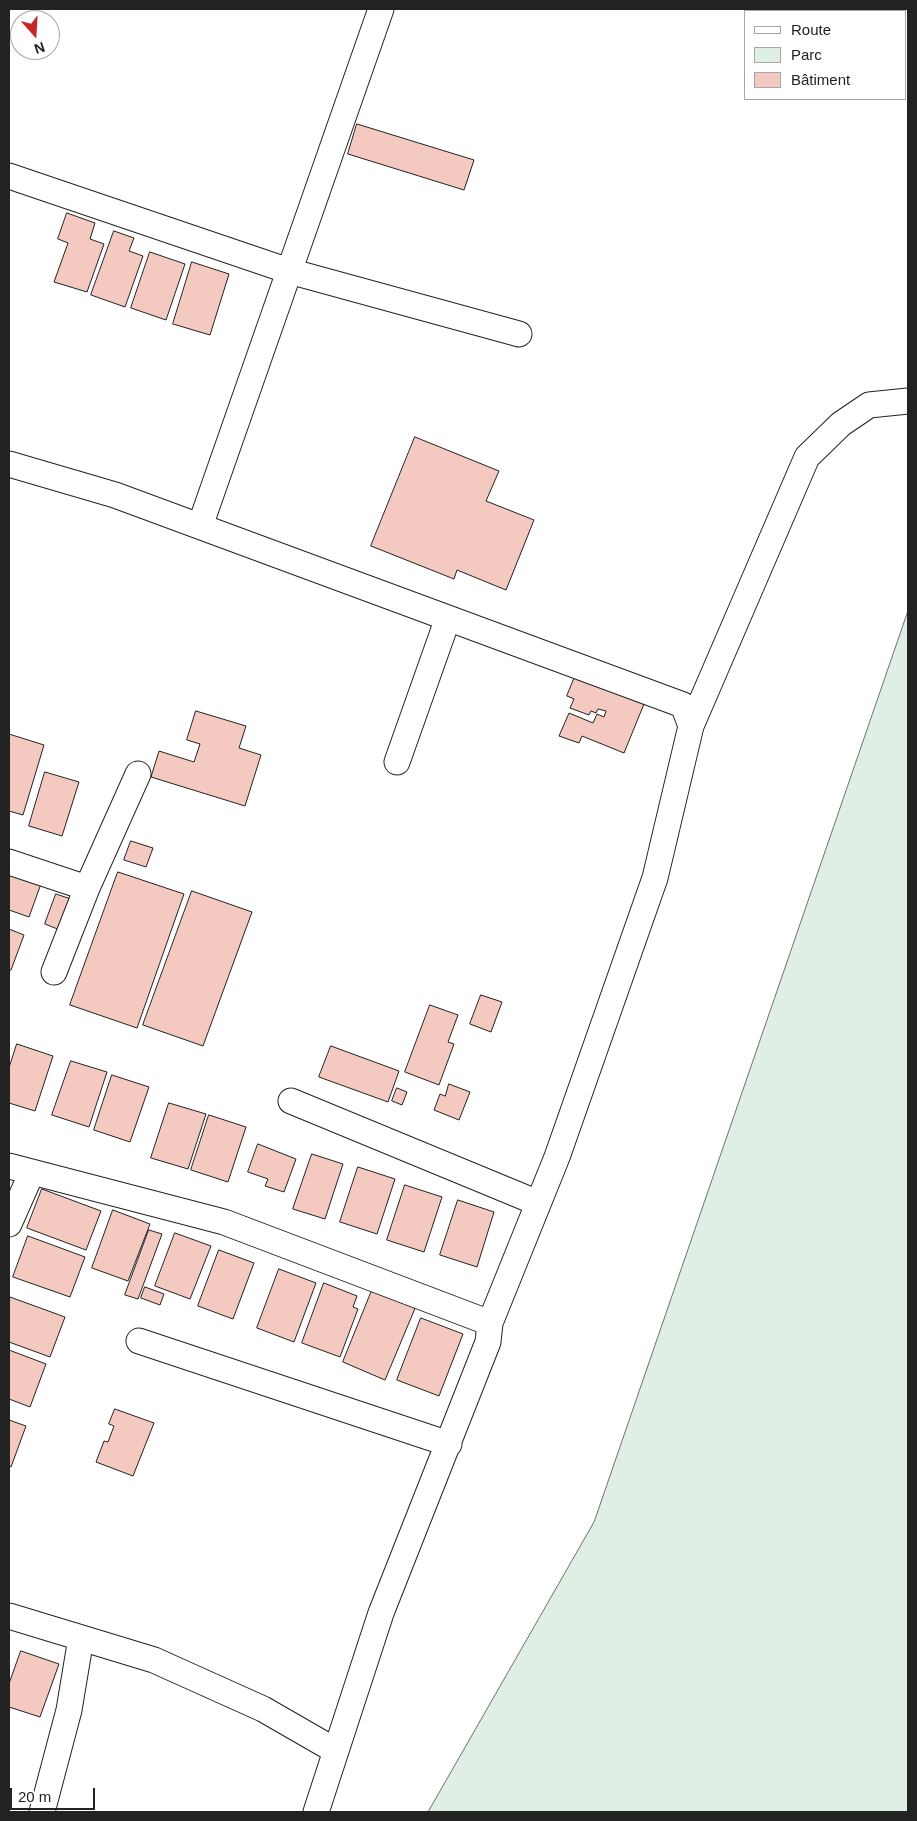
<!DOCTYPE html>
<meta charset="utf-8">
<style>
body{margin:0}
#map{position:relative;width:917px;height:1821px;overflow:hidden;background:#fff;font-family:Helvetica,sans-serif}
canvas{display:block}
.frame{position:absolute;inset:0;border:10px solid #222;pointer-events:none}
.legend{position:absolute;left:744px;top:10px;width:162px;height:90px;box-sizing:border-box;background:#fff;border:1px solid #a7a7a7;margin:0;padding:6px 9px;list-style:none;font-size:15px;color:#222}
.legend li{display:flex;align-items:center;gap:10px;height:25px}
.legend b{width:25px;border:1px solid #a7a7a7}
.north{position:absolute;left:10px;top:10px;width:50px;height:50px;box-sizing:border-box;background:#fff;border:1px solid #a7a7a7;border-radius:50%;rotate:161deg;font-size:14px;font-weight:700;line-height:20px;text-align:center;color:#222}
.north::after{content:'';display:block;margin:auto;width:18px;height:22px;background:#c62828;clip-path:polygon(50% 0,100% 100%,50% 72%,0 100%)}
.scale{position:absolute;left:10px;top:1788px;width:85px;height:22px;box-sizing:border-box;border:2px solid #222;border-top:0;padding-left:6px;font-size:15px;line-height:18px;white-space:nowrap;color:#222;-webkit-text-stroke:4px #fff;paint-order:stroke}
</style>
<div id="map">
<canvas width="917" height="1821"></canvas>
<div class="frame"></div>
<ul class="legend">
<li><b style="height:6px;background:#fff"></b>Route</li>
<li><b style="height:14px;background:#e0efe3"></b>Parc</li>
<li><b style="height:14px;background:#f3c9c0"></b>Bâtiment</li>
</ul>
<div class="north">N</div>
<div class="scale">20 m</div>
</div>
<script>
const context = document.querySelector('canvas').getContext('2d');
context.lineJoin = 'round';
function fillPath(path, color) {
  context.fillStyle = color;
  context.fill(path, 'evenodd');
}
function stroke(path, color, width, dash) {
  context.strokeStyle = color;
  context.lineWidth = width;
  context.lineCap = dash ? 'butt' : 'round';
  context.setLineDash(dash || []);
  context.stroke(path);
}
const green = new Path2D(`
 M 908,611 L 908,1812 L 428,1812 L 594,1522 Z`);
fillPath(green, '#e0efe3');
stroke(green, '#6f6f6f', 1);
const building = new Path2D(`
 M 357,124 L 474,160 L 464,190 L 348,154 Z
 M 67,213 L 95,223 L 90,239 L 104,244 L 87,292 L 54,282 L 68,243 L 58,239 Z
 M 114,231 L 134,238 L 129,251 L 143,256 L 125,307 L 91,295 Z
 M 150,252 L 185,264 L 166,320 L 131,308 Z
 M 192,262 L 229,274 L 210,335 L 173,324 Z
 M 415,437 L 499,471 L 486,501 L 534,520 L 506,590 L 457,570 L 454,579 L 371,546 Z
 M 577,672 L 646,699 L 624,753 L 582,736 L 579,743 L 559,736 L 569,713 L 593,723 L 597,714 L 604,717 L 606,711 L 598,709 L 596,713 L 591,711 L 589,715 L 570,708 L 574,699 L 567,696 Z
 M 196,711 L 246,726 L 239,748 L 261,755 L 245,806 L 151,777 L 159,751 L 194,762 L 200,744 L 187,740 Z
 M 9,734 L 44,745 L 23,815 L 9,811 Z
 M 45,772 L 79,782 L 62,836 L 29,826 Z
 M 131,841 L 153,848 L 146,867 L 124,860 Z
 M 9,870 L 42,881 L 29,917 L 9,910 Z
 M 118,872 L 184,894 L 137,1028 L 70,1005 Z
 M 192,891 L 252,912 L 203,1046 L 143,1025 Z
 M 56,894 L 71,899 L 60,930 L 45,924 Z
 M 9,929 L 24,935 L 11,970 L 9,970 Z
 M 481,995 L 502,1002 L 491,1032 L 470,1024 Z
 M 430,1005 L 458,1015 L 448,1042 L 454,1044 L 439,1085 L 405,1072 Z
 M 17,1044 L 53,1056 L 35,1111 L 9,1103 L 9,1068 Z
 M 331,1046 L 399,1071 L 388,1102 L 319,1077 Z
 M 71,1061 L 107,1072 L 89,1127 L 52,1115 Z
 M 112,1075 L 149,1087 L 130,1142 L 94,1130 Z
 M 449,1084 L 470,1092 L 459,1120 L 434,1110 L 440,1094 L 445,1096 Z
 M 397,1088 L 407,1092 L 402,1105 L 392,1101 Z
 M 169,1103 L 206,1114 L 188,1169 L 151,1158 Z
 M 209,1115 L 246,1127 L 228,1182 L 191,1170 Z
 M 258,1144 L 296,1159 L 284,1192 L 265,1186 L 268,1179 L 248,1172 Z
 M 312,1154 L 343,1164 L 325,1219 L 293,1209 Z
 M 358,1167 L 395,1179 L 377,1234 L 340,1222 Z
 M 405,1185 L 442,1197 L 424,1252 L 387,1240 Z
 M 42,1189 L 101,1211 L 86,1250 L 27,1228 Z
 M 458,1200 L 494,1212 L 477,1267 L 440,1255 Z
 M 113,1210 L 150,1224 L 128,1281 L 92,1268 Z
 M 149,1230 L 162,1234 L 138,1299 L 125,1295 Z
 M 175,1233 L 211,1246 L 190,1299 L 155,1286 Z
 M 28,1236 L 85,1257 L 70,1297 L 13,1277 Z
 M 219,1250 L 254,1263 L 233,1319 L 198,1306 Z
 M 279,1269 L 316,1283 L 294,1342 L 257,1328 Z
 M 324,1283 L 357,1296 L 353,1307 L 358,1309 L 340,1357 L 302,1343 Z
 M 145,1287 L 164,1294 L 160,1305 L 141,1298 Z
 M 373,1288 L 416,1306 L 385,1380 L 343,1362 Z
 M 10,1297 L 65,1317 L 50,1357 L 9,1342 Z
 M 421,1318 L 463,1334 L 439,1396 L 397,1380 Z
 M 9,1350 L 46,1364 L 30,1407 L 9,1399 Z
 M 115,1409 L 154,1423 L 133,1476 L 96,1462 L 104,1441 L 108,1442 L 114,1426 L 109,1424 Z
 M 9,1420 L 26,1426 L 11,1467 L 9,1466 Z
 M 21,1651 L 59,1664 L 40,1717 L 9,1707 L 9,1684 Z`);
fillPath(building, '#f3c9c0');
stroke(building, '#222', 1);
const minor = new Path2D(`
 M 9,176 L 289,271 L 519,334
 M 9,464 L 115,495 L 683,705 L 691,726 L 655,878 L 557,1157 L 490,1323
 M 200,526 L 381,9
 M 691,726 L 807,457 L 841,424 L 869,405 L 908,401
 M 397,762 L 448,618
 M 9,862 L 87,888
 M 54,972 L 87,888 L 138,774
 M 291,1101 L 538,1203
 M 9,1166 L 224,1222 L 490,1323 L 488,1342 L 381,1613 L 316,1812
 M 9,1224 L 32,1172
 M 139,1341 L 449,1444
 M 9,1616 L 154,1660 L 263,1709 L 336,1751
 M 42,1812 L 69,1710 L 81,1638`);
stroke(minor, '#222', 27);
stroke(minor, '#fff', 25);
</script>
